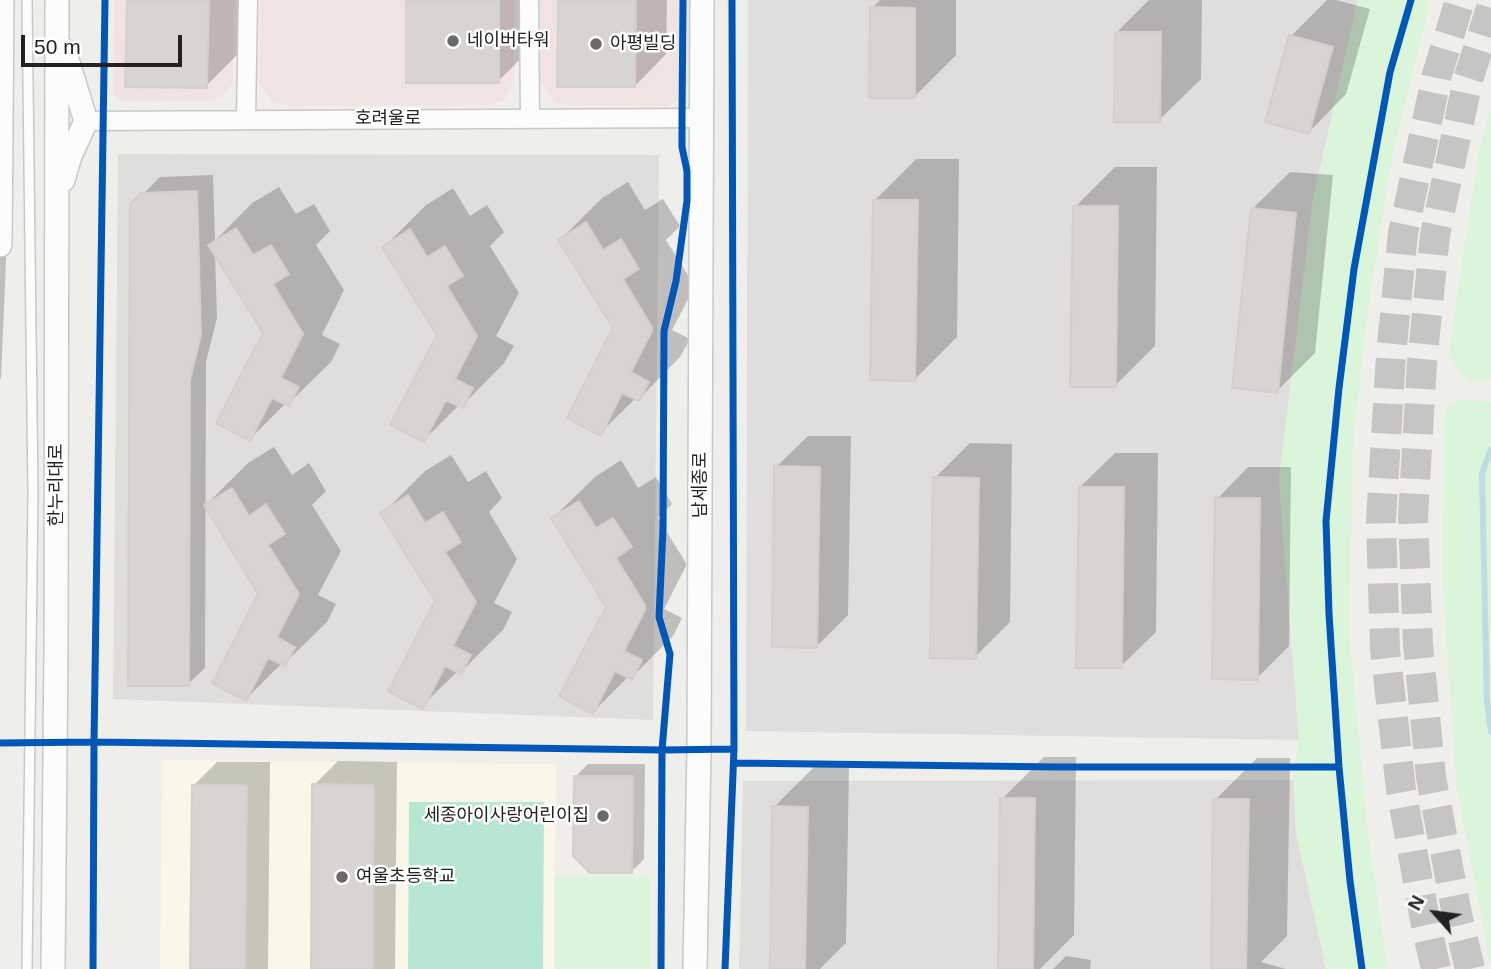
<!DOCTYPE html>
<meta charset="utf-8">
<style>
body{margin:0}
#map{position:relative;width:1491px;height:969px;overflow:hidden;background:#f0eeeb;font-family:Arial,sans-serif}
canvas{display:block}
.north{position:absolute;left:1400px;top:878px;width:70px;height:70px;-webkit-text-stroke:5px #fff;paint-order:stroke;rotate:298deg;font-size:19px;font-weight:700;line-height:28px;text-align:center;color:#222}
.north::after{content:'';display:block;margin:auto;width:24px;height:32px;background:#222;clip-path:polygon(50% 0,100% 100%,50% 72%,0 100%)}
.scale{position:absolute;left:21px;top:35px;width:161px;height:32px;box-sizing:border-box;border:4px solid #222;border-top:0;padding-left:9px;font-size:21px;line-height:24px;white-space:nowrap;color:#222;-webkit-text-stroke:5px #fff;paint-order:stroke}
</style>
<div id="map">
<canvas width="1491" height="969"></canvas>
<div class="north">N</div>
<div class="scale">50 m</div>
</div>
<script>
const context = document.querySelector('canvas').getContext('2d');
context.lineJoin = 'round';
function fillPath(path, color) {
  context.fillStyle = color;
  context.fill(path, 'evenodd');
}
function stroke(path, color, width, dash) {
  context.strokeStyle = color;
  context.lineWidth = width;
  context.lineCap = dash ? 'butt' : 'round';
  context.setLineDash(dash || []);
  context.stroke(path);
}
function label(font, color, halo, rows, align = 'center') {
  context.font = font + ' Arial,"Noto Sans KR",sans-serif';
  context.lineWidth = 5;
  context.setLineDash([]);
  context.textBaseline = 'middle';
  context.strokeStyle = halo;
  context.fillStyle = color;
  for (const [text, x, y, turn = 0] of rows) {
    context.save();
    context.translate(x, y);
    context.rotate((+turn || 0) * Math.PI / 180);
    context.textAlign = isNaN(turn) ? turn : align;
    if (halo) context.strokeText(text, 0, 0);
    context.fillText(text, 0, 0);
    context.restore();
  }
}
fillPath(new Path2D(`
 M 748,0 L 1358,0 L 1313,200 L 1279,480 L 1299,740 L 746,731 Z
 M 118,154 L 659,155 L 653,720 L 113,699 Z
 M 1293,780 L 1296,832 L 1326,969 L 739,969 L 743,781 Z`), '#dfdedc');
fillPath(new Path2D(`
 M 115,0 L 234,0 L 233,83 L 223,97 L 210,101 L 122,101 L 113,94 Z
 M 260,0 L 514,0 L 514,84 L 504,100 L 492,105 L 291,106 L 273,102 L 259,83 Z
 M 540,0 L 689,0 L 688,84 L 678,101 L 666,106 L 571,105 L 554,102 L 540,82 Z`), '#f1e3e1');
fillPath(new Path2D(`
 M 162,760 L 556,764 L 554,969 L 160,969 Z`), '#f8f7e8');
fillPath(new Path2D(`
 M 1358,0 L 1430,0 L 1391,164 L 1367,316 L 1353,445 L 1349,632 L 1369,841 L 1388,969 L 1326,969 L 1296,832 L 1293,780 L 1299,739 L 1279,480 L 1313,200 Z
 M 1491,109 L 1491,380 L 1468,381 L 1448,355 L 1479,150 Z
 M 1462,400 L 1491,402 L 1491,968 L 1456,784 L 1442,572 L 1445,407 Z
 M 554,877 L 651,877 L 651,969 L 554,969 Z`), '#daf5da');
fillPath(new Path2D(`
 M 409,802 L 544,802 L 543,969 L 408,969 Z`), '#b7e6d2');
fillPath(new Path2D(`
 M 129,0 L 239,0 L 238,54 L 206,86 Z
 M 408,0 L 530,0 L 530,50 L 498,81 Z
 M 559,0 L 667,0 L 666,54 L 635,86 Z
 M 880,0 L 956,0 L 956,55 L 914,97 L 872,8 Z
 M 1149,0 L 1202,0 L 1201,79 L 1159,120 L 1117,32 Z
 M 1327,0 L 1336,0 L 1370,9 L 1346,94 L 1309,132 L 1291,36 Z
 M 11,142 L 1,378 L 0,379 L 0,147 Z
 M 916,159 L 959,159 L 957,337 L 915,379 L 874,201 Z
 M 1115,167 L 1157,167 L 1155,346 L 1115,386 L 1075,207 Z
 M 1290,172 L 1333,175 L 1315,353 L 1277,391 L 1252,209 Z
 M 213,175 L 215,241 L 252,203 L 279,187 L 296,214 L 314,204 L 330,231 L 316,245 L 344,290 L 322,335 L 340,344 L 331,362 L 288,404 L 286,403 L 250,439 L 265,333 L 215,253 L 217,318 L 206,362 L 205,668 L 188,684 L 132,205 L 160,177 Z
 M 628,182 L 645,210 L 663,199 L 680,226 L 666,240 L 694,285 L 694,288 L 672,330 L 690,339 L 680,357 L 639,399 L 636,398 L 600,433 L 615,328 L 560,240 L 602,198 Z
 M 453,188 L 470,216 L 487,205 L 504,232 L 490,246 L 519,293 L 496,336 L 514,346 L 504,363 L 462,406 L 460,404 L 424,440 L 439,335 L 384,247 L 426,205 Z
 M 808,436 L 851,436 L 848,615 L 817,646 L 776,467 Z
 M 970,443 L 1012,444 L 1010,622 L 975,657 L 935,478 Z
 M 274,447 L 292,475 L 309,463 L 326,491 L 312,505 L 341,551 L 318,595 L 336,604 L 327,622 L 284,664 L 282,663 L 246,699 L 260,594 L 206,505 L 248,463 Z
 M 1115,453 L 1158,453 L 1156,632 L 1121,666 L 1080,487 Z
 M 451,455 L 468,482 L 486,471 L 502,498 L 489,512 L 517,559 L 494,603 L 512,612 L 503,630 L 461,672 L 458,671 L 422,706 L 437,601 L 383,513 L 425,471 Z
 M 621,460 L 638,488 L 656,477 L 672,504 L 658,518 L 686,563 L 686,566 L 664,609 L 682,618 L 673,636 L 631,678 L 629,676 L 593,712 L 608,607 L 553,518 L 595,477 Z
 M 1248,467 L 1291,467 L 1289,646 L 1257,678 L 1217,499 Z
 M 1044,757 L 1076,757 L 1074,935 L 1040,969 L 1000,969 L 1002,799 Z
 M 1257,758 L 1290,758 L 1287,936 L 1261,962 L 1286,969 L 1213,969 L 1215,800 Z
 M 338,761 L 397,762 L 395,969 L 313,969 L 314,785 Z
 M 217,762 L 270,762 L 268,969 L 192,969 L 193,786 Z
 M 588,764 L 645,764 L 644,859 L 631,872 L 575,777 Z
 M 817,764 L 849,765 L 846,943 L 820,969 L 772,969 L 774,807 Z
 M 1066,956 L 1091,960 L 1090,969 L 1053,969 Z`), '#0003');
stroke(new Path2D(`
 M 1491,449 L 1482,473 L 1487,702 L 1491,732`), '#bfdbe3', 6);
const building = new Path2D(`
 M 127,0 L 209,0 L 207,88 L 125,87 Z
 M 406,0 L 499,0 L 499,83 L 406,83 Z
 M 558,0 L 636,0 L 635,87 L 557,87 Z
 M 870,7 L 915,8 L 915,98 L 869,98 Z
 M 1115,32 L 1161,32 L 1160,122 L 1114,122 Z
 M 1289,35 L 1333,47 L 1309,134 L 1265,122 Z
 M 197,191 L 201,335 L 190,380 L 189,686 L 128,686 L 130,204 L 141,193 Z
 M 873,200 L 918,200 L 915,381 L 870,380 Z
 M 1073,206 L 1118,206 L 1116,387 L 1070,387 Z
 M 1251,208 L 1296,213 L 1278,393 L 1232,388 Z
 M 586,222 L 603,250 L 621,239 L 639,269 L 623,279 L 652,327 L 652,331 L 631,372 L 649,382 L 639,401 L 622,393 L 601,436 L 567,418 L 613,328 L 558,240 Z
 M 236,228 L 253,255 L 271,245 L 289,274 L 273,284 L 303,334 L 281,378 L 299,387 L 289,406 L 272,398 L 250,441 L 216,423 L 263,333 L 208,245 Z
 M 410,229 L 427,257 L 445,246 L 463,276 L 447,286 L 477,336 L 455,379 L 473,388 L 463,408 L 446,400 L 424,442 L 390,425 L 437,335 L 382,247 Z
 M 774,466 L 820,467 L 817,648 L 772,647 Z
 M 933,477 L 979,478 L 976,659 L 930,658 Z
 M 1079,487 L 1124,487 L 1122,668 L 1076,668 Z
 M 232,488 L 249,516 L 266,504 L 285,534 L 268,545 L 299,594 L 277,637 L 295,647 L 285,666 L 268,658 L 246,701 L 212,683 L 258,594 L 204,505 Z
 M 408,495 L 425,523 L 443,512 L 461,542 L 445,552 L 476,602 L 453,646 L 471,655 L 461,674 L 445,666 L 423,709 L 388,691 L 435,601 L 380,513 Z
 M 1215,498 L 1260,498 L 1258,680 L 1212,679 Z
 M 579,501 L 596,528 L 613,518 L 632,547 L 616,558 L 645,605 L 645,610 L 624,651 L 642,660 L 632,680 L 615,671 L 593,714 L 559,696 L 606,607 L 551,518 Z
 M 574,776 L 633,776 L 632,873 L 590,873 L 573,856 Z
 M 312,784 L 374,785 L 373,969 L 311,969 Z
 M 192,785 L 247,785 L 245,969 L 190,969 Z
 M 1000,798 L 1035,798 L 1033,969 L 998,969 Z
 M 1213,799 L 1249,799 L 1246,969 L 1211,969 Z
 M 772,806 L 808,807 L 805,969 L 770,969 Z`);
fillPath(building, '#d7d4d2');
stroke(building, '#d3d0cc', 2);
stroke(new Path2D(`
 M 1436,969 L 1426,925 L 1401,789 L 1385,649 L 1381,521 L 1391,355 L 1403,233 L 1437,75 L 1460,0
 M 1470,969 L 1457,914 L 1431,777 L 1418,645 L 1413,516 L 1422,363 L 1435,235 L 1468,80 L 1491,8`), '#c7c5c3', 30, [30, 15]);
const service = new Path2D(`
 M 27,969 L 33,493 L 27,0`);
const minor = new Path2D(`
 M 529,0 L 530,119
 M 246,120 L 248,0
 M 86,121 L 702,118`);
const tertiary = new Path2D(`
 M 63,180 L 70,156 L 86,121 L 64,50
 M 0,245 L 2,0
 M 53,969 L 56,649 L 57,0
 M 695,969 L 699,749 L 702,0`);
stroke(service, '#c9c8c7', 12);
stroke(minor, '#c9c8c7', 21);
stroke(tertiary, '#c9c8c7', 26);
stroke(service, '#fdfcfc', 9);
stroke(minor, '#fdfcfc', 18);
stroke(tertiary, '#fdfcfc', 23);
stroke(new Path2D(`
 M 105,0 L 94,742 L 662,750 L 670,654 L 659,617 L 663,529 L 664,331 L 676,281 L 687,201 L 687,171 L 682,147 L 682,118 L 683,0
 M 0,743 L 94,742 L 93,969
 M 734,763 L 1060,767 L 1339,767
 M 661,969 L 662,750 L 734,749
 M 725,969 L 734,749 L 732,0
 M 1362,969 L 1350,881 L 1339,767 L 1329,614 L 1326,521 L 1339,388 L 1354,269 L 1390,72 L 1411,0`), '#0057b8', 7);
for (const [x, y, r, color] of [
 [453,41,7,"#6a6968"],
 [596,44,7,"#6a6968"],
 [603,816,7,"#6a6968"],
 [342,877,7,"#6a6968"]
]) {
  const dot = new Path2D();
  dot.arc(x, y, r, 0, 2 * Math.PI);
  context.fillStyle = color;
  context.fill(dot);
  stroke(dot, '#fff', 2.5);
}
label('18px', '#222', '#fff', [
 ["네이버타워",467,41],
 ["아평빌딩",610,44],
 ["세종아이사랑어린이집",589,816,"right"],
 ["여울초등학교",356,877]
], 'left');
label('18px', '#222', '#fff', [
 ["호려울로",388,119],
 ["한누리대로",57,485,-90],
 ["남세종로",701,485,-90]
]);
</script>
